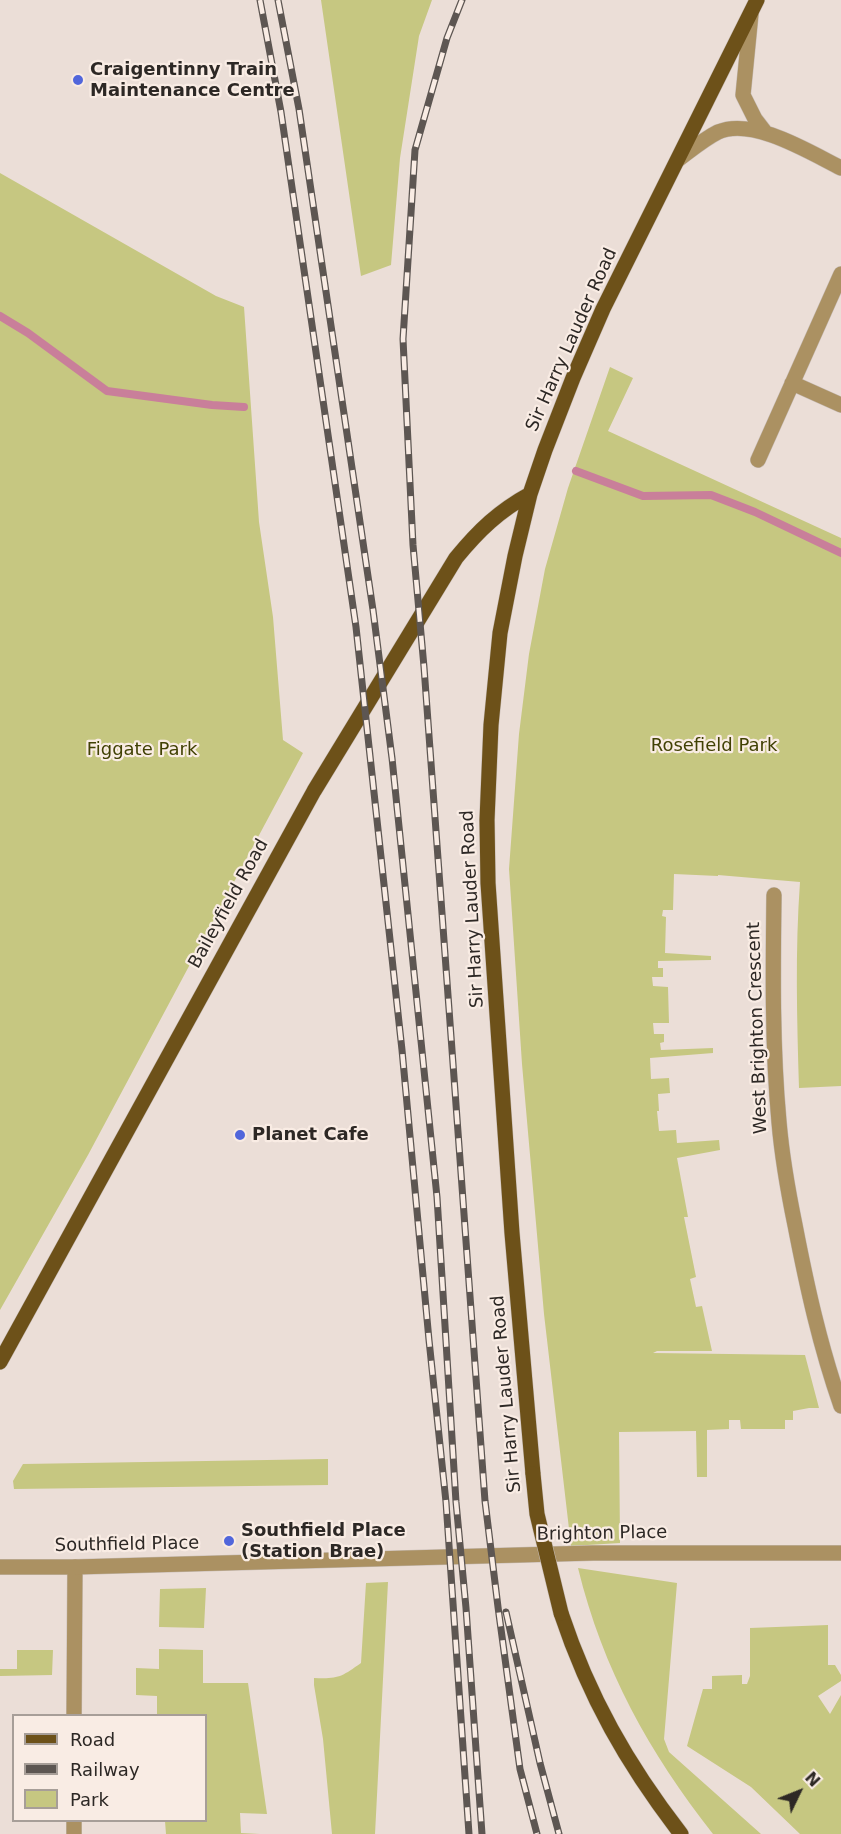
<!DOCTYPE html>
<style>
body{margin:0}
#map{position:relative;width:841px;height:1834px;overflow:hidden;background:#ebded7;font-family:"DejaVu Sans",sans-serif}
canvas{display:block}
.legend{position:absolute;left:12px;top:1714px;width:195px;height:108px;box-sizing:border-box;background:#f9ece4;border:2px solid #a79e98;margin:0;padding:8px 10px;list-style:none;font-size:18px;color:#2d2825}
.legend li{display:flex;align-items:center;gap:12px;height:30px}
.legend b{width:30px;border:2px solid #a79e98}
.north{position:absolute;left:769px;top:1762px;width:60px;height:60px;-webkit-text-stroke:4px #f9ece4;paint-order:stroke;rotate:47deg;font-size:16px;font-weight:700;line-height:24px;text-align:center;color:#2d2825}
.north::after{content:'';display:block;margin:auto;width:21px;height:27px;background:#2d2825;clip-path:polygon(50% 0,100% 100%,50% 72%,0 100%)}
</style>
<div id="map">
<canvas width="841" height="1834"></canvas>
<ul class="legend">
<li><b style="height:8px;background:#6d5119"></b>Road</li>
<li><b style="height:8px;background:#5d5652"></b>Railway</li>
<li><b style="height:16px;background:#c6c781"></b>Park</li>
</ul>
<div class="north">N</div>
</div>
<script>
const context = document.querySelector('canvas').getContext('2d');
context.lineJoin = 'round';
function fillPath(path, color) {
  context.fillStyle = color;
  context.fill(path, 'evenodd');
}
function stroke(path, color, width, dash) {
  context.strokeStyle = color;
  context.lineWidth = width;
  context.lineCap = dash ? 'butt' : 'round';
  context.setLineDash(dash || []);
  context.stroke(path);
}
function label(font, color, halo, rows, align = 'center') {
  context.font = font + ' "DejaVu Sans",sans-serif';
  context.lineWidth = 4.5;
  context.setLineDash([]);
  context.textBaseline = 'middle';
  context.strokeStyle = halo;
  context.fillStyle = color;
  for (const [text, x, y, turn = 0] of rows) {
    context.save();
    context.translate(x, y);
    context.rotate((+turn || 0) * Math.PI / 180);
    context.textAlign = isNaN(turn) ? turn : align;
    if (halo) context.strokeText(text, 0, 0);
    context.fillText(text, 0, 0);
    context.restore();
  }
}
fillPath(new Path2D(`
 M 321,0 L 432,0 L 419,36 L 400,158 L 391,265 L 361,276 Z
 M 0,173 L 216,296 L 244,307 L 259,522 L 273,617 L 283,740 L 303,753 L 88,1155 L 0,1310 Z
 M 610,367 L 633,378 L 608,431 L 841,538 L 841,1086 L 799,1088 C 797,1019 795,951 800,882 L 718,875 L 718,876 L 674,874 L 673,910 L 663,910 L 662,916 L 666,917 L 665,953 L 711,956 L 711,960 L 658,961 L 658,968 L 663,968 L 663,977 L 652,977 L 653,986 L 668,987 L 669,1023 L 653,1023 L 654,1034 L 664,1034 L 664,1042 L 660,1043 L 661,1050 L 713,1048 L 713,1053 L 650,1058 L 651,1079 L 669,1078 L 670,1093 L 658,1094 L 659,1111 L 657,1111 L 659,1131 L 676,1130 L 677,1143 L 719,1140 L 720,1150 L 677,1158 L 688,1217 L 684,1217 L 696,1277 L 690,1279 L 696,1307 L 702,1306 L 712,1351 L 657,1351 L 653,1353 L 805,1355 L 819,1408 L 809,1408 L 793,1411 L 793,1420 L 785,1420 L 785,1429 L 741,1429 L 740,1420 L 729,1420 L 729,1429 L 707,1430 L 707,1477 L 697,1477 L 696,1431 L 619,1432 L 620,1543 L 571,1546 L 544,1314 L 522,1064 L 509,869 L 519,734 L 529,654 L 545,569 L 568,488 Z
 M 328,1459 L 328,1485 L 14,1489 L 13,1481 L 23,1464 Z
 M 578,1568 L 677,1583 L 664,1739 L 669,1752 L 761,1834 L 713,1834 C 649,1752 603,1670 578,1568 Z
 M 388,1582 L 375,1834 L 332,1834 L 323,1739 L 314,1685 L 314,1678 C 339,1679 341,1677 361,1663 L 366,1583 Z
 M 206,1588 L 204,1628 L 159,1627 L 160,1589 Z
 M 828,1625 L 828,1665 L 835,1665 L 841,1675 L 841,1681 L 818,1696 L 830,1714 L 841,1695 L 841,1834 L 800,1834 L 751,1787 L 687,1746 L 703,1689 L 712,1689 L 712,1676 L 742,1675 L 742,1684 L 747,1684 L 750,1676 L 750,1628 Z
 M 159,1649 L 203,1650 L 203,1683 L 248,1683 L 267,1814 L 240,1813 L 241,1833 L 260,1834 L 166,1834 L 165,1821 L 206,1820 L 206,1716 L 157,1715 L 157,1696 L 136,1695 L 136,1668 L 159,1669 Z
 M 17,1650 L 53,1650 L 52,1675 L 0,1676 L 0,1669 L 17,1669 Z`), '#c6c781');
stroke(new Path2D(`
 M 0,316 L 28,333 L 107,391 L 212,405 L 244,407
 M 576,471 L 643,496 L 711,495 L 755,512 L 841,553`), '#c97f9a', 8);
const minor = new Path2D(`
 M 751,14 L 743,95 L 755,119 L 765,132
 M 679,159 C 691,150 704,139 718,132 C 753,117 809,152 841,168
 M 792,383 L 841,405
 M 758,460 L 841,274
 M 774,895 C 773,970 772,1046 779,1122 C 782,1157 788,1191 795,1225 C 807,1287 820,1346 841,1406
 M 74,1716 L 75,1567
 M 74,1820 L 74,1834`);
const tertiary = new Path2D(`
 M 0,1567 L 75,1567 L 593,1553 L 841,1553`);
const primary = new Path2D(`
 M 0,1362 L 314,791 L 456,558 C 479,530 499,511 530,494
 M 533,1474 L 512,1233 L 488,883 L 487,820 L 491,725 L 500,633 L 515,556 L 530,494 L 545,450 L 573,378 L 603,309 L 757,0
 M 561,1613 C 589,1697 627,1764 681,1834`);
stroke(minor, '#c5bab3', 16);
stroke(tertiary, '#c5bab3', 16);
stroke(primary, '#c5bab3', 16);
stroke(minor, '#ab9162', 15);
stroke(tertiary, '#ab9162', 15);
stroke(primary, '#6d5119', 15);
const rail = new Path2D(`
 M 260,0 L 281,112 L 356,627 L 402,1050 L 429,1340 L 446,1502 L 469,1834
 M 278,0 L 299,109 L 373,610 L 392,758 L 437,1197 L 456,1502 L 466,1608 L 482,1834
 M 462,0 L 447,38 L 415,150 L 403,339 L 413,545 L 424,667 L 485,1501 L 498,1607 L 520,1769 L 537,1834
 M 506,1612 L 540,1763 L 559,1834`);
stroke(rail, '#5d5652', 7);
stroke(rail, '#f9ece4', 4.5, [14]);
const primaryBridge = new Path2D(`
 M 533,1474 L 537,1514 L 561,1613`);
stroke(primaryBridge, '#c5bab3', 16, []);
stroke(primaryBridge, '#6d5119', 15);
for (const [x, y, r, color] of [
 [78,80,6,"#5166db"],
 [240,1135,6,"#5166db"],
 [229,1541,6,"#5166db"]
]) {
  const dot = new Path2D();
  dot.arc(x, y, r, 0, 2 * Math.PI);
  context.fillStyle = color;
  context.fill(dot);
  stroke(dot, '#f9ece4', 2);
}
label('bold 18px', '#2d2825', '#f9ece4', [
 ["Craigentinny Train",90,70],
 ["Maintenance Centre",90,91],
 ["Planet Cafe",252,1135],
 ["Southfield Place",241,1531],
 ["(Station Brae)",241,1552]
], 'left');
label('18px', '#2d2825', '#f9ece4', [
 ["Sir Harry Lauder Road",572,340,-66],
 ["Baileyfield Road",229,904,-61],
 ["Sir Harry Lauder Road",473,909,-93],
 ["West Brighton Crescent",758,1028,-92],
 ["Sir Harry Lauder Road",507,1394,-95],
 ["Brighton Place",602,1534,-1],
 ["Southfield Place",127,1545,-1]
]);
label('18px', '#414104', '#f9ece4', [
 ["Rosefield Park",714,746],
 ["Figgate Park",142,750]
]);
</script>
